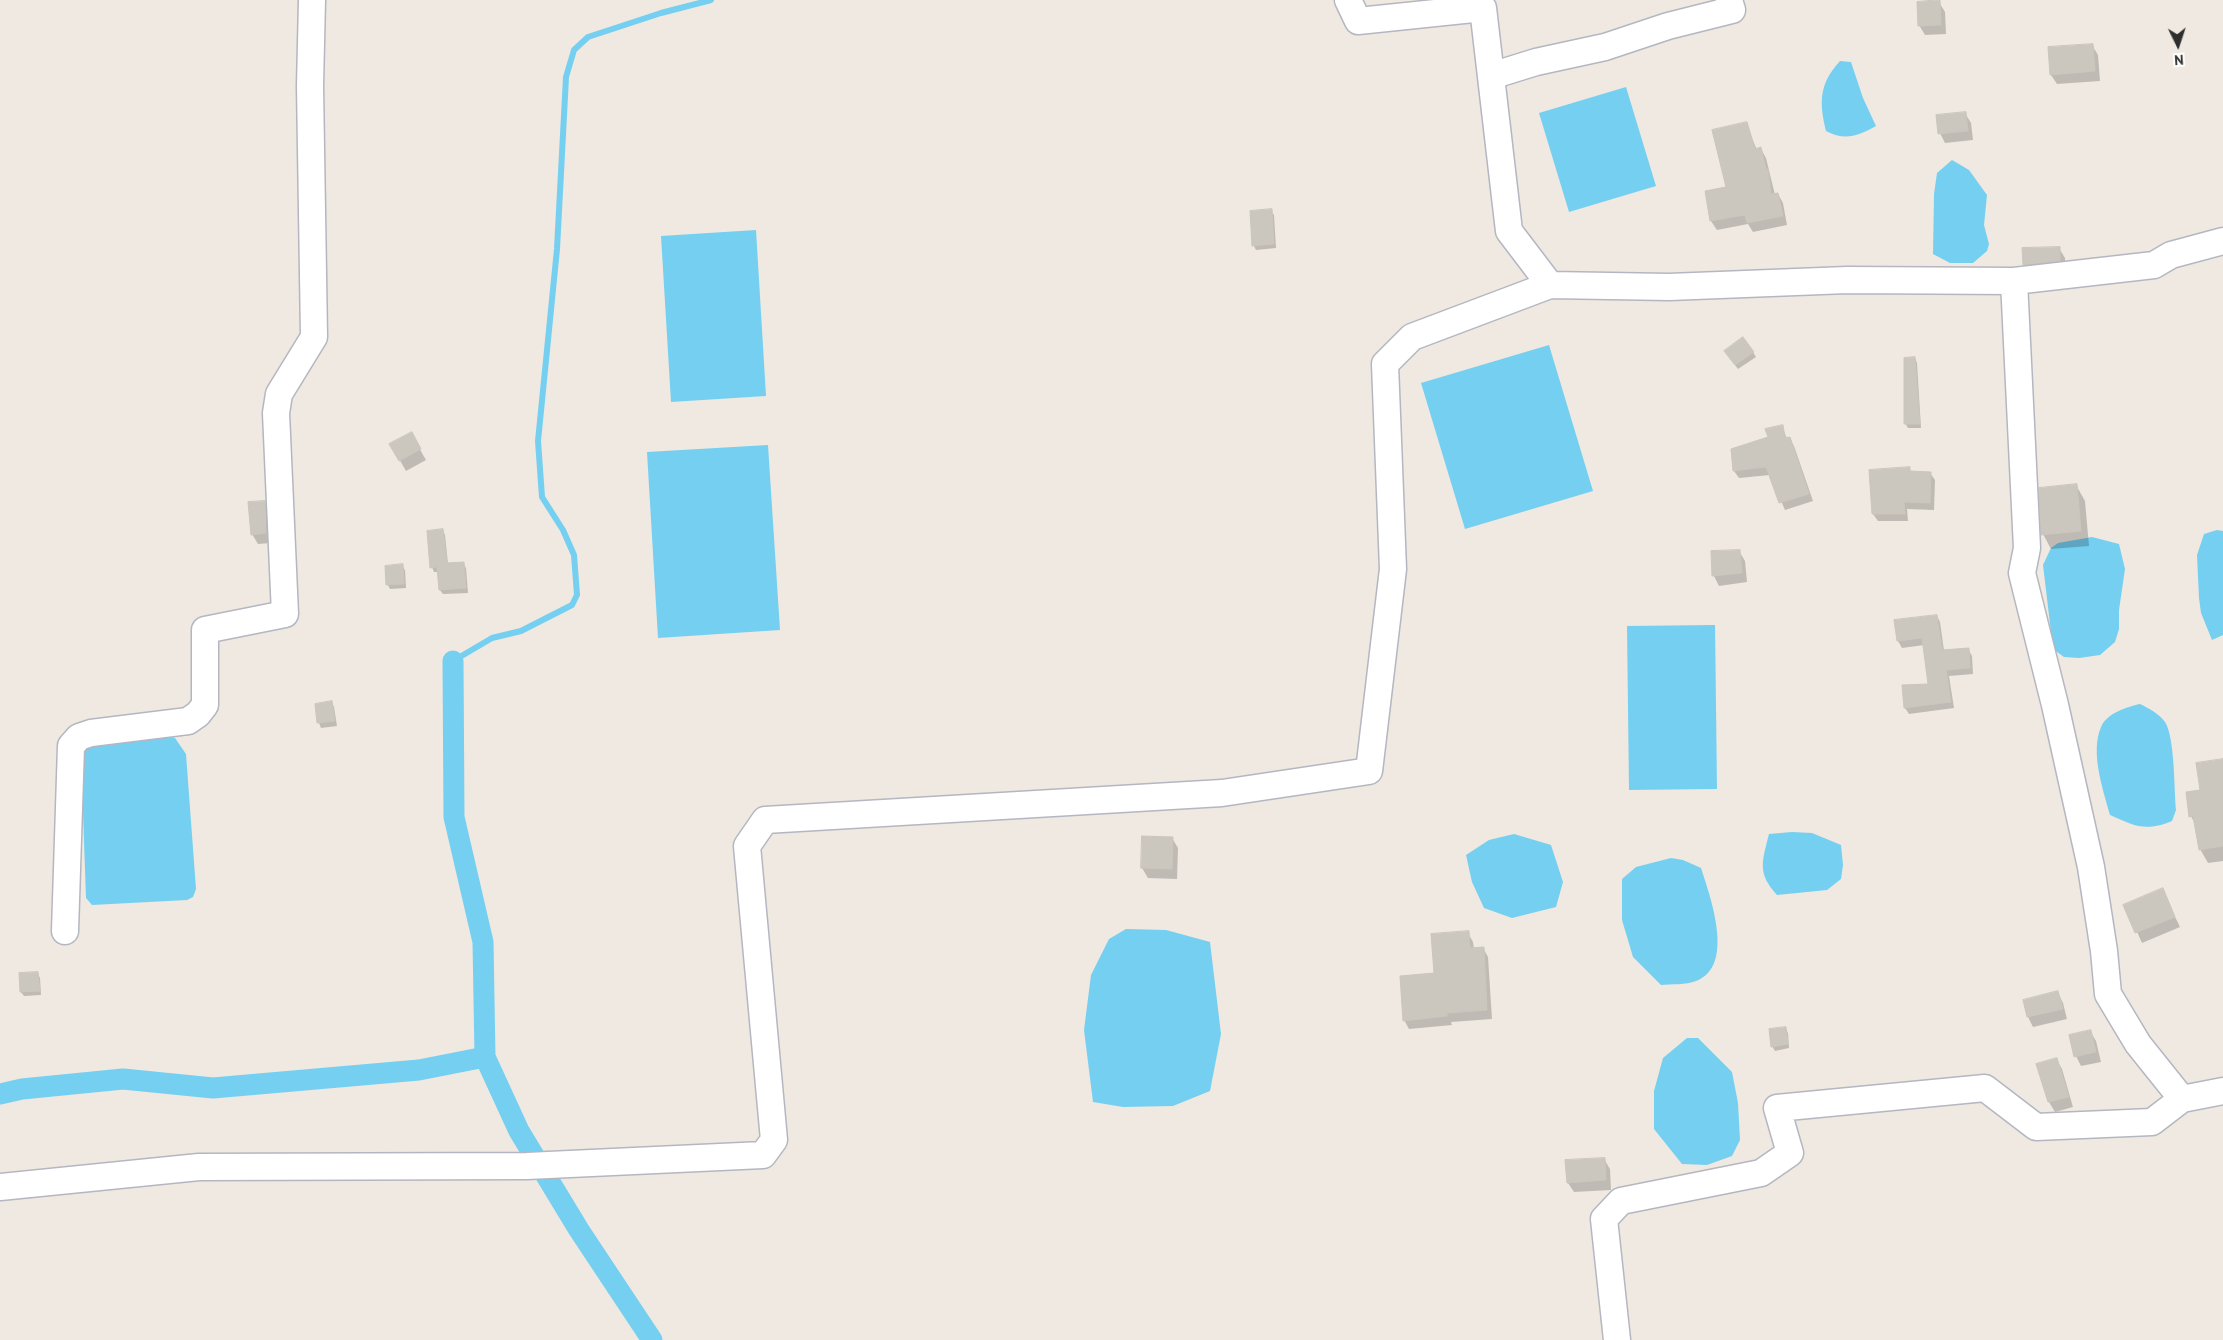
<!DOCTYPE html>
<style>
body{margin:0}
#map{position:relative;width:2223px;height:1340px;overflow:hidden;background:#efe9e1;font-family:"PT Sans",sans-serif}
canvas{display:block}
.north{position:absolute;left:2153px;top:20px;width:50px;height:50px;-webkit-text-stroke:4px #fff;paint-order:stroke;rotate:176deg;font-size:14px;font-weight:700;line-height:20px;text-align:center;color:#2e2e2e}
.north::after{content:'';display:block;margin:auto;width:18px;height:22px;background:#2e2e2e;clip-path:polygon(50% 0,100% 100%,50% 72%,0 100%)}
</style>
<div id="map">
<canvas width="2223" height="1340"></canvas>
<div class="north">N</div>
</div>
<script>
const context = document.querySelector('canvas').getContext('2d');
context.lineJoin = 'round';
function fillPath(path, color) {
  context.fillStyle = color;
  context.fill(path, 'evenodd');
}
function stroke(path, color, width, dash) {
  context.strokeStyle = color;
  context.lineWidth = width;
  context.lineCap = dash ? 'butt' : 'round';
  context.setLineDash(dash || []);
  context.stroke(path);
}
fillPath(new Path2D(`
 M 1840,61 L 1851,62 L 1863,98 L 1876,126 C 1858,136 1845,141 1826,131 C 1819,102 1819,84 1840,61 Z
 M 1626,87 L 1656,186 L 1569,212 L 1539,113 Z
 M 1952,160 L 1969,170 L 1987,195 L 1984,225 L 1989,244 L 1987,251 L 1973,263 L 1950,263 L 1933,254 L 1934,194 L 1937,173 Z
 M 756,230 L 766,396 L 671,402 L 661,236 Z
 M 1549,345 L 1593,491 L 1465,529 L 1421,383 Z
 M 768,445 L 780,630 L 658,638 L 647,452 Z
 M 2217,530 L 2223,531 L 2223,635 L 2212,640 L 2201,613 L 2199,598 L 2197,555 L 2204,534 Z
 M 2092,537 L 2119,544 L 2125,569 L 2119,610 L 2119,629 L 2115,642 L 2100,655 L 2079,658 L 2064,657 L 2053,649 L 2043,565 L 2051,548 L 2058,543 Z
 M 1715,625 L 1717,789 L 1629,790 L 1627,626 Z
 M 2140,704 C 2150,709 2158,713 2165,722 C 2175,737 2174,790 2176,810 L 2172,821 C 2145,832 2135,826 2110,815 C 2103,789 2090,753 2101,727 C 2107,713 2127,707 2140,704 Z
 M 164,736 L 175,738 L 186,754 L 196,889 L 193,897 L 187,900 L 92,905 L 86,898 L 81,756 L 83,751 L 94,745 Z
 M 1792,832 L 1812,833 L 1841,845 L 1843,865 L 1841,879 L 1827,890 L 1777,895 C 1757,873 1762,862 1769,834 Z
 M 1514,834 L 1551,845 L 1563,882 L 1556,907 L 1512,918 L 1484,908 L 1472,882 L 1466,855 L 1489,840 Z
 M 1671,858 L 1683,860 L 1701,868 C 1710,896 1736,966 1696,981 C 1686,985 1671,984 1661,985 L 1633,957 L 1622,920 L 1622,879 L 1636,867 Z
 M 1126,929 L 1166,930 L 1210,942 L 1221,1034 L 1210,1091 L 1173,1106 L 1123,1107 L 1093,1102 L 1084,1030 L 1091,975 L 1109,939 Z
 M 1687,1038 L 1698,1038 L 1732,1072 L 1738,1103 L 1740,1140 L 1732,1156 L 1707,1165 L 1682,1164 L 1654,1129 L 1654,1091 L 1663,1058 Z`), '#75cff0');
fillPath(new Path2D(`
 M 1939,2 L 1945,12 L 1946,34 L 1925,35 L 1919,25 Z
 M 2092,45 L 2098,55 L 2100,81 L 2057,84 L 2051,75 Z
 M 1965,113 L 1971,123 L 1973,140 L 1945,143 L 1940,133 Z
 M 1746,124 L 1757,150 L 1761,149 L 1766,158 L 1775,195 L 1778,194 L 1783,203 L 1787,225 L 1753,232 L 1748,224 L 1717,230 L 1711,221 L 1727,188 Z
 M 1271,211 L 1274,215 L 1276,248 L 1256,250 L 1254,246 Z
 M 2059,248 L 2065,258 L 2065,270 L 2030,274 L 2024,265 Z
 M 1753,352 L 1756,357 L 1738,369 L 1728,356 Z
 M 1915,358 L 1917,363 L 1921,428 L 1908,428 L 1905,423 Z
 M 1782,426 L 1787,439 L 1789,438 L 1794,446 L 1813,501 L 1785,510 L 1770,475 L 1739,478 L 1734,471 Z
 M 411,434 L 426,460 L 406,471 L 391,445 Z
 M 1909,469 L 1911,472 L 1930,473 L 1935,480 L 1934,510 L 1907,509 L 1908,521 L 1878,521 L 1873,514 Z
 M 2076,485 L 2085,501 L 2089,546 L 2051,549 L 2043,534 Z
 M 264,502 L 270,512 L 271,543 L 258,544 L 252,534 Z
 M 443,531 L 445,535 L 448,564 L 463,563 L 466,568 L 468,593 L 443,594 L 440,590 L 439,572 L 434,572 L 432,567 Z
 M 1739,551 L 1745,561 L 1747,582 L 1719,586 L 1714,576 Z
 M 402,566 L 405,570 L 406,588 L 390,589 L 388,585 Z
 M 1937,616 L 1940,622 L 1944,651 L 1968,649 L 1972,656 L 1973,674 L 1949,676 L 1954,708 L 1909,714 L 1905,708 L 1904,687 L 1929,685 L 1924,645 L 1902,648 L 1898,641 Z
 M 332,703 L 334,707 L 337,726 L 321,728 L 319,723 L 316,705 Z
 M 2223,760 L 2223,861 L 2208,863 L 2200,849 L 2196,826 L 2191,816 L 2201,792 Z
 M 1172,838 L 1178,848 L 1177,879 L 1148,878 L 1142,868 Z
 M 2162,890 L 2180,927 L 2142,943 L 2125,905 Z
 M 1468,933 L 1473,942 L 1474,949 L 1483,948 L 1488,957 L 1492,1019 L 1451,1022 L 1452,1025 L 1409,1029 L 1404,1020 L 1435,974 Z
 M 38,974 L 40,978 L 41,995 L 24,996 L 21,992 Z
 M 2058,993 L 2063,1003 L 2067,1019 L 2033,1027 L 2028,1017 Z
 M 1785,1028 L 1788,1033 L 1789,1048 L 1775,1051 L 1772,1046 Z
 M 2090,1031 L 2096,1041 L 2101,1062 L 2081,1066 L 2076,1056 Z
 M 2056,1059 L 2062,1069 L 2073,1107 L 2055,1112 L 2049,1102 L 2037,1065 Z
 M 1604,1159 L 1610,1169 L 1611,1190 L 1574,1192 L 1568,1183 Z`), '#0003');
stroke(new Path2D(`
 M 453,661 L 492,638 L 521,631 L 572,605 L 577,595 L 574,555 L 563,530 L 542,497 L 538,441 L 557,249 L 566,77 L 574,50 L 588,37 L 661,13 L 711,0`), '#75cff0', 6);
stroke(new Path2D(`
 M 453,661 L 454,817 L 483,942 L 485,1057 L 519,1131 L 579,1230 L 652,1340
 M 0,1094 L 22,1089 L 123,1079 L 213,1088 L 419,1070 L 485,1057`), '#75cff0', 21);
const building = new Path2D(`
 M 1940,0 L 1941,25 L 1918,26 L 1917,2 Z
 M 2093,44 L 2095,71 L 2050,75 L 2048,47 Z
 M 1966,112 L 1968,131 L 1938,134 L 1936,115 Z
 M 1747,122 L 1755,149 L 1761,147 L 1766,169 L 1768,169 L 1771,194 L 1778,193 L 1783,216 L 1747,223 L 1745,215 L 1710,221 L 1705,191 L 1726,187 L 1712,130 Z
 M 1272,209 L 1274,244 L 1252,246 L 1250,211 Z
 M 2060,247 L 2060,261 L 2023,265 L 2022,248 Z
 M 1743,337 L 1754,352 L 1735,365 L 1724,351 Z
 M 1915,357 L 1920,424 L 1904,424 L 1904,358 Z
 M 1783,425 L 1785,438 L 1790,437 L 1809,494 L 1779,503 L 1766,467 L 1733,471 L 1731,449 L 1768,437 L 1765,429 Z
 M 412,432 L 421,449 L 399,461 L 389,444 Z
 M 1910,467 L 1910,471 L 1931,472 L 1930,503 L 1904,502 L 1905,514 L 1872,514 L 1869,470 Z
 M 2077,484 L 2081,531 L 2041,535 L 2039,488 Z
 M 265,501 L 266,533 L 251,535 L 248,502 Z
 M 443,529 L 447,563 L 464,562 L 466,588 L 439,590 L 437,567 L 430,568 L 427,531 Z
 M 1740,550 L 1742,573 L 1712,576 L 1711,551 Z
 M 403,564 L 404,584 L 386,585 L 385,566 Z
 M 1937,615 L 1942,650 L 1969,648 L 1970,668 L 1946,670 L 1951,702 L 1904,708 L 1902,685 L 1928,684 L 1922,638 L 1897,641 L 1894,620 Z
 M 332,701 L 335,721 L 317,723 L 315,704 Z
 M 2223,759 L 2223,846 L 2199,850 L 2193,816 L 2189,817 L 2186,792 L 2200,790 L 2196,763 Z
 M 1142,836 L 1173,837 L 1172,869 L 1141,868 Z
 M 2163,888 L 2175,917 L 2135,933 L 2123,905 Z
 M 1469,931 L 1470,948 L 1484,947 L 1487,1010 L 1447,1013 L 1447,1016 L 1403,1021 L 1400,976 L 1434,973 L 1431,934 Z
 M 38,972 L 40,991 L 20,992 L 19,973 Z
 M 2058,991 L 2063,1009 L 2027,1017 L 2023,1000 Z
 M 1786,1027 L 1788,1044 L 1771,1047 L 1769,1029 Z
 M 2091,1030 L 2096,1052 L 2074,1057 L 2069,1035 Z
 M 2057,1058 L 2069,1097 L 2048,1102 L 2036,1064 Z
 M 1605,1158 L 1606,1180 L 1567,1183 L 1565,1160 Z`);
fillPath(building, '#cbc7bf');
stroke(building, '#cbc5ba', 1);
const minor = new Path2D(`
 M 1491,76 L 1536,62 L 1605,47 L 1668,26 L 1732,10 L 1729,0
 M 2014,281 L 2027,548 L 2022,573 L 2055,705 L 2091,867 L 2104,951 L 2108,994 L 2138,1044 L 2182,1099
 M 1550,285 L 1669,287 L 1847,280 L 2014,281 L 2154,265 L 2171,255 L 2223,241
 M 65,931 L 71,746 L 79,737 L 91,733 L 188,721 L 198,714 L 205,705 L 205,630 L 285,614 L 276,413 L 279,394 L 314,337 L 310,86 L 312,0
 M 0,1187 L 199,1167 L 527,1166 L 763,1155 L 774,1140 L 747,846 L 765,820 L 1222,793 L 1369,771 L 1393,569 L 1385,364 L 1412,337 L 1550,285 L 1509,231 L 1483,8 L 1358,21 L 1348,0
 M 1617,1340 L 1604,1219 L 1621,1201 L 1761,1173 L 1790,1153 L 1777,1108 L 1985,1088 L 2036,1127 L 2152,1122 L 2182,1099 L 2223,1091`);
stroke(minor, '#b4b7c1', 29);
stroke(minor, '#fff', 26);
</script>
